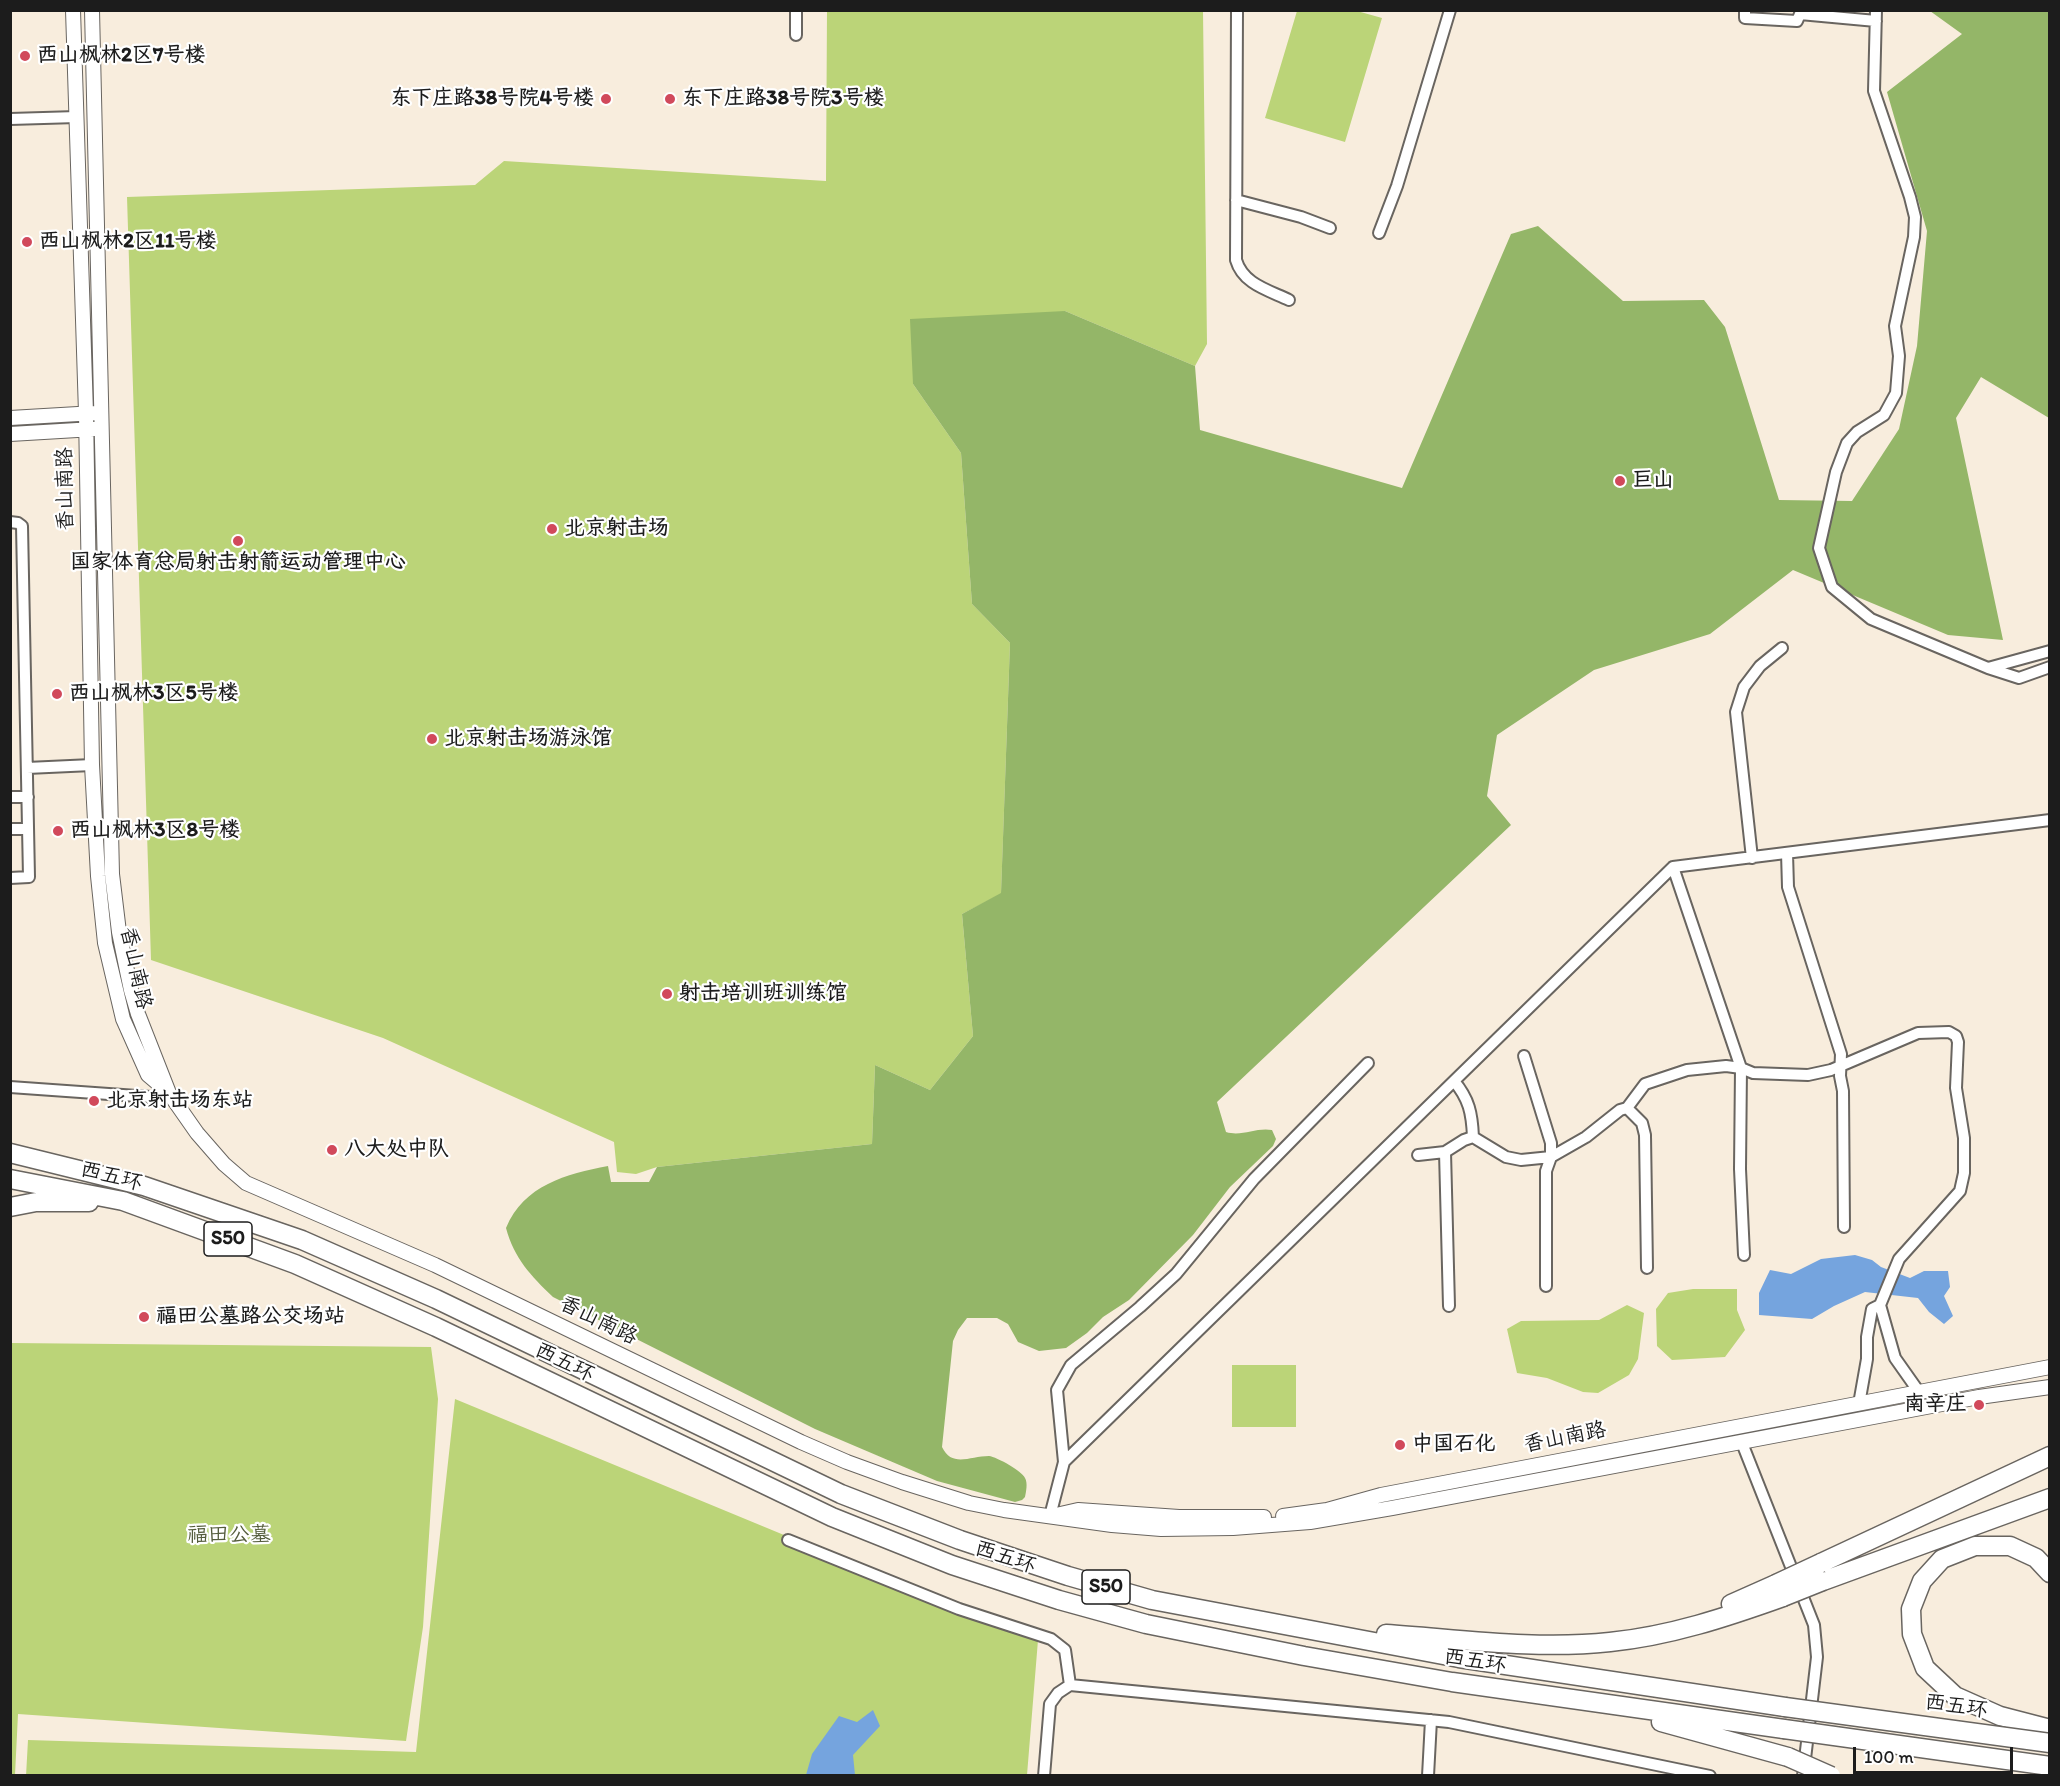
<!DOCTYPE html>
<meta charset="utf-8">
<style>
body{margin:0}
#map{position:relative;width:2060px;height:1786px;overflow:hidden;background:#f8eddd;font-family:Itim,sans-serif}
canvas{display:block}
.frame{position:absolute;inset:0;border:12px solid #1c1c1c;pointer-events:none}
.scale{position:absolute;left:1853px;top:1747px;width:160px;height:27px;box-sizing:border-box;border:3px solid #1c1c1c;border-top:0;padding-left:8px;font-size:18px;line-height:21px;white-space:nowrap;color:#1c1c1c;-webkit-text-stroke:4px #fff;paint-order:stroke}
</style>
<div id="map">
<canvas width="2060" height="1786"></canvas>
<div class="frame"></div>
<div class="scale">100 m</div>
</div>
<script>
const context = document.querySelector('canvas').getContext('2d');
context.lineJoin = 'round';
function fillPath(path, color) {
  context.fillStyle = color;
  context.fill(path, 'evenodd');
}
function stroke(path, color, width, dash) {
  context.strokeStyle = color;
  context.lineWidth = width;
  context.lineCap = dash ? 'butt' : 'round';
  context.setLineDash(dash || []);
  context.stroke(path);
}
function label(font, color, halo, rows, align = 'center') {
  context.font = font + ' Itim,"LXGW WenKai TC",sans-serif';
  context.lineWidth = 4.5;
  context.setLineDash([]);
  context.textBaseline = 'middle';
  context.strokeStyle = halo;
  context.fillStyle = color;
  for (const [text, x, y, turn = 0] of rows) {
    context.save();
    context.translate(x, y);
    context.rotate((+turn || 0) * Math.PI / 180);
    context.textAlign = isNaN(turn) ? turn : align;
    if (halo) context.strokeText(text, 0, 0);
    context.fillText(text, 0, 0);
    context.restore();
  }
}
fillPath(new Path2D(`
 M 827,11 L 1203,11 L 1207,344 L 1195,366 L 1065,311 L 913,384 L 961,453 L 972,604 L 1010,643 L 1001,894 L 962,914 L 973,1036 L 930,1090 L 875,1065 L 872,1144 L 657,1167 L 636,1174 L 617,1172 L 614,1142 L 383,1038 L 151,960 L 127,197 L 475,185 L 504,161 L 826,181 Z
 M 1297,11 L 1357,11 L 1382,18 L 1345,142 L 1265,118 Z
 M 1693,1289 L 1737,1289 L 1737,1310 L 1745,1330 L 1725,1357 L 1672,1360 L 1657,1346 L 1656,1309 L 1668,1293 Z
 M 1627,1305 L 1644,1313 L 1638,1359 L 1629,1375 L 1598,1393 L 1583,1392 L 1547,1378 L 1517,1373 L 1507,1329 L 1521,1321 L 1599,1320 Z
 M 11,1343 L 431,1347 L 438,1399 L 423,1627 L 406,1741 L 18,1714 L 15,1775 L 11,1775 Z
 M 1232,1365 L 1296,1365 L 1296,1427 L 1232,1427 Z
 M 455,1399 L 1038,1640 L 1027,1775 L 26,1776 L 28,1740 L 416,1752 Z`), '#bbd478');
fillPath(new Path2D(`
 M 1930,11 L 2049,11 L 2049,418 L 1981,377 L 1956,418 L 2003,640 L 1948,635 L 1793,570 L 1710,634 L 1594,670 L 1497,735 L 1487,796 L 1511,825 L 1217,1102 L 1226,1132 C 1242,1137 1256,1127 1272,1130 L 1276,1139 L 1273,1146 L 1230,1187 L 1193,1235 L 1129,1300 L 1103,1317 L 1087,1333 L 1066,1348 L 1039,1351 L 1018,1342 L 1008,1324 L 997,1318 L 967,1318 L 958,1330 L 953,1341 L 942,1447 C 952,1468 970,1456 989,1456 C 997,1457 1022,1471 1025,1478 C 1028,1483 1026,1492 1025,1497 L 1022,1500 L 1015,1502 L 937,1481 L 815,1429 L 553,1297 C 531,1276 514,1258 506,1228 C 524,1185 566,1174 608,1166 L 611,1182 L 649,1182 L 657,1167 L 872,1144 L 875,1065 L 930,1090 L 973,1036 L 962,914 L 1001,893 L 1010,643 L 972,604 L 961,453 L 913,384 L 910,319 L 1065,311 L 1195,366 L 1200,430 L 1402,488 L 1511,234 L 1538,226 L 1623,301 L 1704,300 L 1725,327 L 1779,500 L 1852,501 L 1899,429 L 1917,346 L 1927,231 L 1887,92 L 1962,34 Z`), '#94b668');
fillPath(new Path2D(`
 M 1855,1255 L 1872,1260 L 1881,1267 L 1910,1278 L 1924,1271 L 1948,1271 L 1950,1287 L 1944,1296 L 1953,1316 L 1944,1324 L 1929,1312 L 1918,1298 L 1865,1292 L 1834,1306 L 1812,1319 L 1759,1315 L 1759,1293 L 1770,1270 L 1791,1274 L 1821,1259 Z
 M 873,1710 L 880,1726 L 853,1755 L 855,1775 L 806,1775 L 812,1754 L 839,1716 L 857,1722 Z`), '#75a4de');
const street = new Path2D(`
 M 796,10 L 796,35
 M 1237,10 L 1236,260 C 1243,284 1268,290 1289,300
 M 1745,10 L 1745,18 L 1797,21 L 1800,14 L 1876,21
 M 1876,10 L 1874,91 L 1910,197 L 1915,217 L 1914,237 L 1895,326 L 1899,356 L 1896,393 L 1884,415 L 1857,432 L 1847,443 L 1836,472 L 1819,548 L 1832,587 L 1871,619 L 1988,668 L 2050,651
 M 10,119 L 77,117
 M 1236,200 L 1301,217 L 1330,228
 M 1379,233 L 1397,186 L 1450,10
 M 10,522 L 18,523 L 22,526 L 29,877 L 10,878
 M 1988,668 L 2019,678 L 2050,667
 M 27,768 L 92,765
 M 10,797 L 28,797
 M 10,829 L 27,829
 M 1787,853 L 1788,887 L 1841,1054 L 1840,1076 L 1843,1091 L 1844,1227
 M 1752,858 L 1736,712 L 1744,687 L 1760,666 L 1782,648
 M 1673,867 L 1741,1068 L 1740,1169 L 1744,1255
 M 1524,1056 L 1551,1143 L 1551,1157 L 1546,1171 L 1546,1286
 M 10,1087 L 151,1097 L 169,1093
 M 1627,1108 L 1642,1123 L 1645,1135 L 1647,1268
 M 1473,1137 L 1506,1157 L 1521,1160 L 1551,1157 L 1586,1137 L 1620,1110 L 1627,1108 L 1645,1084 L 1687,1070 L 1726,1066 L 1741,1068 L 1753,1073 L 1808,1075 L 1831,1070 L 1918,1033 L 1949,1032 L 1956,1036 L 1958,1042 L 1956,1088 L 1964,1138 L 1964,1173 L 1960,1191 L 1899,1259 L 1880,1305 L 1895,1358 L 1919,1392
 M 1445,1152 L 1449,1306
 M 1418,1155 L 1445,1152 L 1464,1140 L 1473,1137 C 1472,1113 1469,1099 1454,1081
 M 1859,1404 L 1867,1359 L 1867,1337 L 1872,1309 L 1880,1305
 M 1742,1443 L 1814,1625 L 1817,1657 L 1803,1776
 M 1064,1462 L 1057,1390 L 1071,1365 L 1140,1307 L 1176,1274 L 1254,1179 L 1368,1063
 M 1050,1516 L 1064,1462 L 1673,867 L 2050,820
 M 788,1540 L 959,1609 L 1051,1639 L 1065,1650 L 1070,1685
 M 1044,1776 L 1050,1704 L 1058,1693 L 1070,1685 L 1449,1722 L 1710,1776
 M 1428,1776 L 1431,1720`);
const secondary = new Path2D(`
 M 73,10 L 86,413 L 92,765 L 98,876 L 105,943 L 123,1019 L 148,1075 L 168,1092
 M 92,10 L 112,874 L 119,932 L 131,990 L 138,1014 L 169,1093 L 197,1133 L 224,1164 L 246,1183 L 435,1265 L 801,1442 L 847,1462 L 902,1482 L 969,1503 L 1004,1510 L 1112,1525 L 1161,1529 L 1233,1528 L 1310,1522 L 1392,1508 L 1979,1397 L 2050,1387
 M 10,418 L 95,413
 M 10,434 L 94,429
 M 1056,1515 L 1078,1510 L 1179,1517 L 1264,1517
 M 1283,1516 L 1327,1510 L 1381,1495 L 2050,1367`);
const highway = new Path2D(`
 M 10,1153 L 144,1186 L 302,1240 L 436,1299 L 841,1494 L 960,1540 L 1068,1576 L 1152,1600 L 1459,1658 L 1785,1707
 M 10,1179 L 123,1201 L 295,1264 L 436,1327 L 832,1517 L 952,1565 L 1059,1600 L 1146,1624 L 1304,1656 L 1452,1682 L 1784,1729
 M 10,1207 L 36,1202 L 89,1202
 M 1821,1563 L 2050,1456
 M 2050,1573 L 2036,1558 L 2010,1546 L 1975,1546 L 1942,1559 L 1922,1581 L 1911,1609 L 1912,1634 L 1925,1668 L 1955,1696 L 2000,1716 L 2050,1729
 M 1823,1581 L 2050,1498
 M 1731,1604 L 1776,1584
 M 1386,1634 C 1460,1639 1536,1650 1610,1642 C 1670,1636 1727,1617 1783,1597
 M 1661,1722 L 1788,1757`);
stroke(street, '#696560', 14);
stroke(secondary, '#696560', 16);
stroke(highway, '#696560', 21);
stroke(street, '#fff', 10);
stroke(secondary, '#fff', 14);
stroke(highway, '#fff', 18);
const highwayBridge = new Path2D(`
 M 1776,1584 L 1821,1563
 M 1783,1597 L 1823,1581
 M 1785,1707 L 2050,1743
 M 1784,1729 L 2050,1766
 M 1788,1757 L 1831,1776`);
stroke(highwayBridge, '#696560', 21, []);
stroke(highwayBridge, '#fff', 18);
for (const [x, y, r, color] of [
 [25,56,6,"#d1495b"],
 [606,99,6,"#d1495b"],
 [670,99,6,"#d1495b"],
 [27,242,6,"#d1495b"],
 [1620,481,6,"#d1495b"],
 [552,529,6,"#d1495b"],
 [238,541,6,"#d1495b"],
 [57,694,6,"#d1495b"],
 [432,739,6,"#d1495b"],
 [58,831,6,"#d1495b"],
 [667,994,6,"#d1495b"],
 [94,1101,6,"#d1495b"],
 [332,1150,6,"#d1495b"],
 [144,1317,6,"#d1495b"],
 [1979,1405,6,"#d1495b"],
 [1400,1445,6,"#d1495b"]
]) {
  const dot = new Path2D();
  dot.arc(x, y, r, 0, 2 * Math.PI);
  context.fillStyle = color;
  context.fill(dot);
  stroke(dot, '#fff', 2);
}
for (const [x, y, w] of [
 [228,1239,48],
 [1106,1587,48]
]) {
  const box = new Path2D();
  box.roundRect(x - w / 2, y - 17, w, 34, 4.5);
  context.fillStyle = '#fff';
  context.fill(box);
  stroke(box, '#1c1c1c', 1.5);
}
label('bold 20px', '#1c1c1c', null, [
 ["S50",228,1239],
 ["S50",1106,1587]
]);
label('bold 21px', '#1c1c1c', '#fff', [
 ["西山枫林2区7号楼",37,56],
 ["东下庄路38号院4号楼",594,99,"right"],
 ["东下庄路38号院3号楼",682,99],
 ["西山枫林2区11号楼",39,242],
 ["巨山",1632,481],
 ["北京射击场",564,529],
 ["国家体育总局射击射箭运动管理中心",238,563,"center"],
 ["西山枫林3区5号楼",69,694],
 ["北京射击场游泳馆",444,739],
 ["西山枫林3区8号楼",70,831],
 ["射击培训班训练馆",679,994],
 ["北京射击场东站",106,1101],
 ["八大处中队",344,1150],
 ["福田公墓路公交场站",156,1317],
 ["南辛庄",1967,1405,"right"],
 ["中国石化",1412,1445]
], 'left');
label('21px', '#1c1c1c', '#fff', [
 ["香山南路",66,489,-91],
 ["香山南路",135,968,78],
 ["西五环",111,1177,14],
 ["香山南路",598,1321,26],
 ["西五环",564,1363,26],
 ["香山南路",1565,1438,-11],
 ["西五环",1005,1558,18],
 ["西五环",1475,1662,9],
 ["西五环",1956,1707,8]
]);
label('21px', '#545c3c', '#fff', [
 ["福田公墓",229,1536]
]);
</script>
